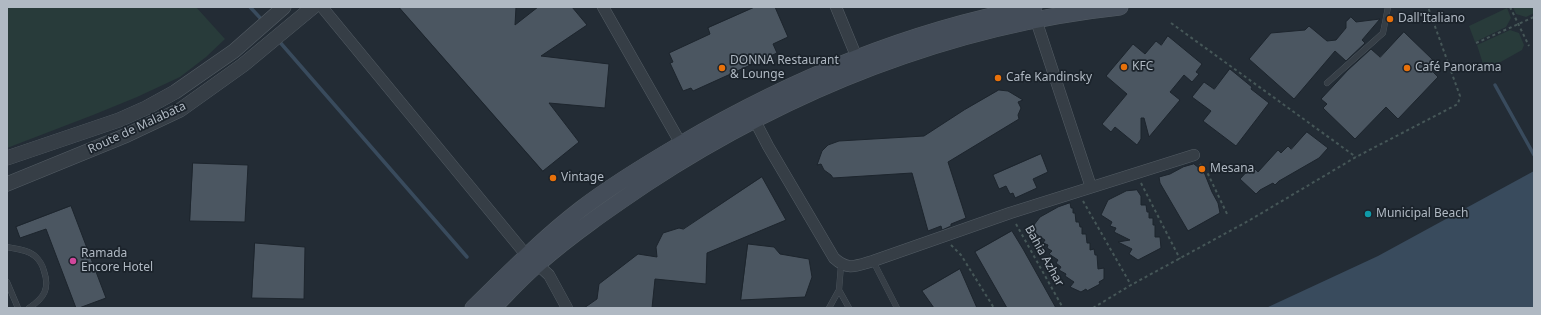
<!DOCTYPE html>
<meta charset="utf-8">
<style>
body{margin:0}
#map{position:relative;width:1541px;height:315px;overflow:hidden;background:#232c35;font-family:"Noto Sans",sans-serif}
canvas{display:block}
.frame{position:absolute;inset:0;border:8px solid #b0b9c3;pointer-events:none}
</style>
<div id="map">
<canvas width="1541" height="315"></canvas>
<div class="frame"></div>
</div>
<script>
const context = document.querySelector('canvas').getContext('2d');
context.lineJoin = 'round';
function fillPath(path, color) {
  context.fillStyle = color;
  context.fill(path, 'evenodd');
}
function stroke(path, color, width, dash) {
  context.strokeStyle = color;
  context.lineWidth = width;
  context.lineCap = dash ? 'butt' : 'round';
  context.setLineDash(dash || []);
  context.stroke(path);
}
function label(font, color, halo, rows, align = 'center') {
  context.font = font + ' "Noto Sans",sans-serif';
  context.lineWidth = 3.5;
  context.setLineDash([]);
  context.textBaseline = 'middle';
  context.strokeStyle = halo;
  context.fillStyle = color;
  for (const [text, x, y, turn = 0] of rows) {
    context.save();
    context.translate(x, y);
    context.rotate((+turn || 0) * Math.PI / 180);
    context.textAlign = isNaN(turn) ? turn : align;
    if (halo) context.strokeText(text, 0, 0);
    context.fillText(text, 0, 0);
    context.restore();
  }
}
fillPath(new Path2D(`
 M 7,7 L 196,7 L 225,39 L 206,57 L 180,77 L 137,97 L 93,115 L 7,148 Z
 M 1513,7 L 1534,7 L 1534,13 L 1526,17 L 1516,14 Z
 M 1507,8 L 1511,18 L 1506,27 L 1475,42 L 1469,26 Z
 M 1510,30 L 1519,33 L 1524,45 L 1522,50 L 1488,69 L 1483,64 L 1477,45 Z`), '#283b3a');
fillPath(new Path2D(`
 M 1534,171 L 1534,308 L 1266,308 L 1378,256 Z`), '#394b5d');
stroke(new Path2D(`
 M 250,7 L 263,21
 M 278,40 L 467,257
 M 1495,85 L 1534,155`), '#394b5d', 3.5);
const building = new Path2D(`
 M 399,7 L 516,7 L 515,25 L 538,7 L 572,7 L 587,25 L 541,56 L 609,64 L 605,108 L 549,103 L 579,142 L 543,171 Z
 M 755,7 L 775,7 L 788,37 L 773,44 L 777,53 L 693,91 L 691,88 L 683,91 L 670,63 L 673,62 L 669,53 L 710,34 L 708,28 Z
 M 1351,17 L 1356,22 L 1380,19 L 1362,40 L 1365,43 L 1346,61 L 1335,51 L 1294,99 L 1249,59 L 1271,33 L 1305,30 L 1309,26 L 1327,41 L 1336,40 L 1346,28 L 1346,22 Z
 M 1404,32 L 1433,60 L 1427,66 L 1438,77 L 1398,119 L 1386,107 L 1355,139 L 1323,108 L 1327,104 L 1321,99 L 1348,70 L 1371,49 L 1380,57 Z
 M 1168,36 L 1202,64 L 1196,72 L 1199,74 L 1192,82 L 1184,75 L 1170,92 L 1180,100 L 1149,137 L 1144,118 L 1141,118 L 1141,139 L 1137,145 L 1115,127 L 1111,132 L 1102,124 L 1127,94 L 1106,76 L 1133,44 L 1145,54 L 1156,41 L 1161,45 Z
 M 1230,69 L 1252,87 L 1251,89 L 1269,103 L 1236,146 L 1203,121 L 1211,111 L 1192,97 L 1204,82 L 1214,89 Z
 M 999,90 L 1008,91 L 1023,100 L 1018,102 L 1021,108 L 1018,115 L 1019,119 L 948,162 L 966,218 L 951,224 L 951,226 L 942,230 L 941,226 L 928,231 L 912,173 L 833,178 L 831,175 L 824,170 L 821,164 L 817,165 L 822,151 L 828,145 L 839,141 L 924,136 L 964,110 Z
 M 1307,132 L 1328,148 L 1319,158 L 1279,181 L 1275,185 L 1273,183 L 1260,190 L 1256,194 L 1240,179 L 1252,166 L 1258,172 L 1278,150 L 1281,153 L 1288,146 L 1291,149 Z
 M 1041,154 L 1048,172 L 1033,179 L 1037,188 L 1015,198 L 1013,193 L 1010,194 L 1006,186 L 999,189 L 993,175 Z
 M 193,163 L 248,165 L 245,222 L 190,221 Z
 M 1194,164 L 1204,172 L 1212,192 L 1218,203 L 1220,213 L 1188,231 L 1160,183 L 1159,177 L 1170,174 L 1183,167 Z
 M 762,177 L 786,220 L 707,253 L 706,284 L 655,279 L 652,308 L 584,308 L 597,299 L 599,284 L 638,254 L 657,257 L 656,247 L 663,233 L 679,228 L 683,229 Z
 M 1137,190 L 1141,196 L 1141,205 L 1146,205 L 1147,212 L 1149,212 L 1149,218 L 1153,218 L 1153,225 L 1155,225 L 1155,237 L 1160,237 L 1161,248 L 1138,260 L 1129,254 L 1132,249 L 1118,242 L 1130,240 L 1114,232 L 1116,228 L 1110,226 L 1112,222 L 1101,215 L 1108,200 L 1126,191 Z
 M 1070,203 L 1071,208 L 1073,208 L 1073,213 L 1075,213 L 1076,222 L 1079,222 L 1080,227 L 1082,227 L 1082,234 L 1086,234 L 1087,243 L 1090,243 L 1090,250 L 1094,249 L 1095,255 L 1097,255 L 1098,269 L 1104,268 L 1104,279 L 1099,282 L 1100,284 L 1087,291 L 1086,289 L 1081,292 L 1070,287 L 1074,282 L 1065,276 L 1066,274 L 1059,270 L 1061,267 L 1056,263 L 1058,260 L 1049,254 L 1052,251 L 1047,248 L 1048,245 L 1043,243 L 1045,240 L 1030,230 L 1040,217 L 1058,207 Z
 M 71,206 L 106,298 L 79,308 L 76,308 L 46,229 L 20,238 L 16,227 Z
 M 1012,231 L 1023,249 L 1056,308 L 1007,308 L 975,252 Z
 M 255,243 L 305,247 L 304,299 L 252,298 Z
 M 748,244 L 774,247 L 780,254 L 809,259 L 812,277 L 805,297 L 741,300 Z
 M 960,269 L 977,308 L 934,308 L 922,291 Z`);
fillPath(building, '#4b5661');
stroke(building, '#1d252d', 1);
const service = new Path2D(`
 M 1327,83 L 1383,33 L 1388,7
 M 7,247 C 17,249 29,250 36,257 C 40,261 43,267 44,271 C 50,289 44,298 29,308
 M 873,261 L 897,308
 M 7,282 L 18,308
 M 839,290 L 849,308
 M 829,308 L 839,290 L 841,265`);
const minor = new Path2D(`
 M 322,7 L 527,256
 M 603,7 L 681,144
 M 836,7 L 857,58
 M 1036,20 L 1091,187
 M 754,119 L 768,146 L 834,258 C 848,271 856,266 873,261 L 1010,213 L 1194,155
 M 537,264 L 549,275 L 567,308`);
const tertiary = new Path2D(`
 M 7,158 L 119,120 L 146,108 L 175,92 L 234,51 L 284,7
 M 7,184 L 127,135 L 180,110 L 243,65 L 313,7`);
const secondary = new Path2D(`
 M 473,308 C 508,274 542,239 581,209 C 612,185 647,164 681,144 C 790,80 910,30 1034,7
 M 493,308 C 508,293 522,277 539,263 C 572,234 610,208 647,183 C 789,90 950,25 1120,7`);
stroke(service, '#535c64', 6);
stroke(minor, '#535c64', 12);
stroke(tertiary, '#535c64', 15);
stroke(secondary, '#535c64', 17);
stroke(new Path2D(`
 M 1510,7 L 1529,46
 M 1171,23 L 1356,157
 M 1476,43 L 1534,17
 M 1533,60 L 1534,60
 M 1200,164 L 1208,174 L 1228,216
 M 1141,183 L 1180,259
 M 1083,201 L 1131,285
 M 1016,224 L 1063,308
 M 951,245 L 961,255 L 994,308
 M 1093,308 L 1131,285 L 1250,220 L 1356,157 L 1458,104 L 1460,96 L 1428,7`), '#465758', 2, [3, 3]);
stroke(service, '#363e46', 5.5);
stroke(minor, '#363e46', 11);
stroke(tertiary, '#363e46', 14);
stroke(secondary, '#444d59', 16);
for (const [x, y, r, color] of [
 [1390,19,4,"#e8710a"],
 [1124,67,4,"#e8710a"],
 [722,68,4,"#e8710a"],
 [1407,68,4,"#e8710a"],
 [998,78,4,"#e8710a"],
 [1202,169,4,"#e8710a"],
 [553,178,4,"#e8710a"],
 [1368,214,4,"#0f9aa8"],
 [73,261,4,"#d1479c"]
]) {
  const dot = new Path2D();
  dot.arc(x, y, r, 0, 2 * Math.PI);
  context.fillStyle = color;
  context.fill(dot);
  stroke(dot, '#1b232b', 1.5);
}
label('12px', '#b0b9c3', '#1b232b', [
 ["Dall'Italiano",1398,19],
 ["DONNA Restaurant",730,61],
 ["& Lounge",730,75],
 ["KFC",1132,67],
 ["Café Panorama",1415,68],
 ["Cafe Kandinsky",1006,78],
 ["Mesana",1210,169],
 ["Vintage",561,178],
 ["Municipal Beach",1376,214],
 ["Ramada",81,254],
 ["Encore Hotel",81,268]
], 'left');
label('12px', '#b0b9c3', '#1b232b', [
 ["Route de Malabata",137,128,-25],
 ["Bahia Azhar",1044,256,61]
]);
</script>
